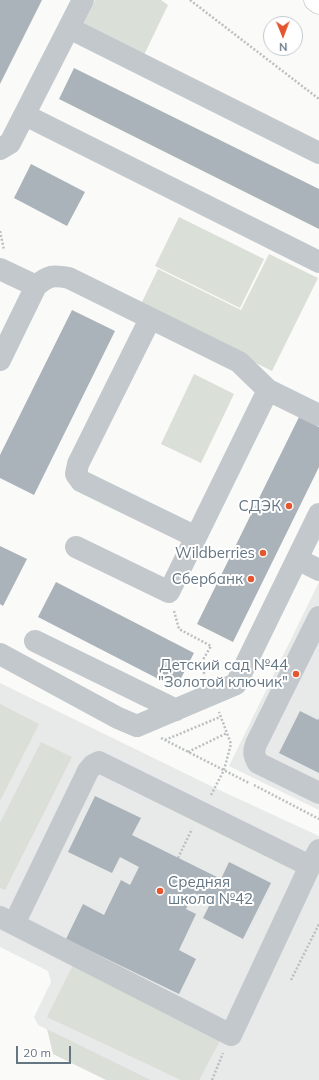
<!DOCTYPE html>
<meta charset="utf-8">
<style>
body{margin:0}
#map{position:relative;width:319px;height:1080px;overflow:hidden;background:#fafaf8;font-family:Mulish,sans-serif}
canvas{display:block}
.north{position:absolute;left:263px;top:16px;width:40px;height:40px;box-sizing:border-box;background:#fff;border:1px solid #c1c8cd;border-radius:50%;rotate:179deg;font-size:11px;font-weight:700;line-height:16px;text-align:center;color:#657683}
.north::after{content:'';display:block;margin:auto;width:14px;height:18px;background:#e4572e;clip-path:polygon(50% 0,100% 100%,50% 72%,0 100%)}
.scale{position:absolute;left:16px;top:1046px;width:55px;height:18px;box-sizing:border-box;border:2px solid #657683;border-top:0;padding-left:5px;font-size:12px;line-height:14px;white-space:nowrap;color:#657683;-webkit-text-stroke:3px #fff;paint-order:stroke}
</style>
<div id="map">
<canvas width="319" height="1080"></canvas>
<div class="north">N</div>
<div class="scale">20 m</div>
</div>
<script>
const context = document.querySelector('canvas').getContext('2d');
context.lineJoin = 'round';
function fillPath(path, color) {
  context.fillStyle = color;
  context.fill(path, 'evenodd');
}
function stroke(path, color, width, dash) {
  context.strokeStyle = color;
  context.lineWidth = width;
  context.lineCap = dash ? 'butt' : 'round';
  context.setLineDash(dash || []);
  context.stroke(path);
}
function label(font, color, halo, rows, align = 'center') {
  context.font = font + ' Mulish,sans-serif';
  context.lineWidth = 4;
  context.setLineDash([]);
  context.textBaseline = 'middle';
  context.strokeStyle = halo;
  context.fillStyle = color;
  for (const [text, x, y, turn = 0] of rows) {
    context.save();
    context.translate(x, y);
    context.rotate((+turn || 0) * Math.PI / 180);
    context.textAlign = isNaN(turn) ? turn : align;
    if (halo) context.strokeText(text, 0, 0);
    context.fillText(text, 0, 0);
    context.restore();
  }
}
fillPath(new Path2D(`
 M 319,582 L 319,810 L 229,766 Z
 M 0,683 L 215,788 L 319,836 L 319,1080 L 151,1080 L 38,1025 L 34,1017 L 51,982 L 48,971 L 0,947 Z`), '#e8e9e9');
fillPath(new Path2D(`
 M 95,0 L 161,0 L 168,5 L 144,55 L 83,24 Z
 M 179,217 L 264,259 L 240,308 L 155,266 Z
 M 269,254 L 318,278 L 272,371 L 140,306 L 158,269 L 241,310 Z
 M 194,374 L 234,394 L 201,463 L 161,444 Z
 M 0,704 L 39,724 L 0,801 Z
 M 41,742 L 72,757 L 5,890 L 0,888 L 0,823 Z
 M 73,965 L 222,1037 L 199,1080 L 181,1080 L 47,1017 Z
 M 47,1029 L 151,1080 L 106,1080 L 53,1054 Z`), '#dadfd7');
fillPath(new Path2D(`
 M 0,0 L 42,0 L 0,84 Z
 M 74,68 L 319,189 L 319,229 L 59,99 Z
 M 31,164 L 85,192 L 67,226 L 14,198 Z
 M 72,310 L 115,331 L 34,495 L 0,478 L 0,455 Z
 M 299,417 L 319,427 L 319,467 L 233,642 L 197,624 Z
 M 0,546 L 27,559 L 3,606 L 0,604 Z
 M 56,582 L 194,653 L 176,688 L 38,617 Z
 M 300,711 L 318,720 L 319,718 L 319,773 L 279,753 Z
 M 95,796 L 141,818 L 132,835 L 221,879 L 229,862 L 271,883 L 243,939 L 203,918 L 211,902 L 194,893 L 186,909 L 196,914 L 179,950 L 196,959 L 179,994 L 66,939 L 83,904 L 104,915 L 121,880 L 130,885 L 139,867 L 120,857 L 112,873 L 68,852 Z`), '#aab3b9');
const major = new Path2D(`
 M 315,0 L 319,3`);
stroke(major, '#b5babe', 23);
stroke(new Path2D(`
 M 190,0 L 319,99
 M 0,231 L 4,250
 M 174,611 L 179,629 L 211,646 L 201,663 L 205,676
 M 161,738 L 249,783
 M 165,740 L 220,717
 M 188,752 L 227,733
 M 254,785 L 319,819
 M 211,795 L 224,770 L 231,744 L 219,712
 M 178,858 L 192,829
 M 291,980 L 319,924
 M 212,1080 L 223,1053`), '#bbbfc2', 2.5, [2, 2]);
stroke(new Path2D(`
 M 69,28 L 319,153
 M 25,115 L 319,262
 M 0,149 L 10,143 L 83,0
 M 0,269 L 36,286 L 0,360
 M 36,286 C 49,275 53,275 69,278 L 239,362 L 268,390 L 169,592 L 76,547
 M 150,319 L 78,464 L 76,474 L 81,481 L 196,537
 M 268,390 L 319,415
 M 297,559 L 319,570
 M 319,617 L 256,744 C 253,752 254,756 258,763 L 319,793
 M 35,641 L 176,710
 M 0,654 L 118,718 L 137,726 L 236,684 L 319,514
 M 0,917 L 231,1035 L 310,866 L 319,850
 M 14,924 L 88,771 L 93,765 L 99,762 L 310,866`), '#c3c8cc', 22);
stroke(major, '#fff', 22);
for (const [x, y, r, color] of [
 [289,506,4,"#e4572e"],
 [263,553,4,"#e4572e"],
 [251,579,4,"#e4572e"],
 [296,674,4,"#e4572e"],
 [160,891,4,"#e4572e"]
]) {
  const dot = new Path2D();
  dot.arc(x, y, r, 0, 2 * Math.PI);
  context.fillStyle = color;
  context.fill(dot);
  stroke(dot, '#fff', 1.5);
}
label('15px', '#657683', '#fff', [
 ["СДЭК",281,506],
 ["Wildberries",255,553],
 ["Сбербанк",243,579],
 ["Детский сад №44",288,665],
 ["\"Золотой ключик\"",288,682],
 ["Средняя",168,882,"left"],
 ["школа №42",168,899,"left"]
], 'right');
</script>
